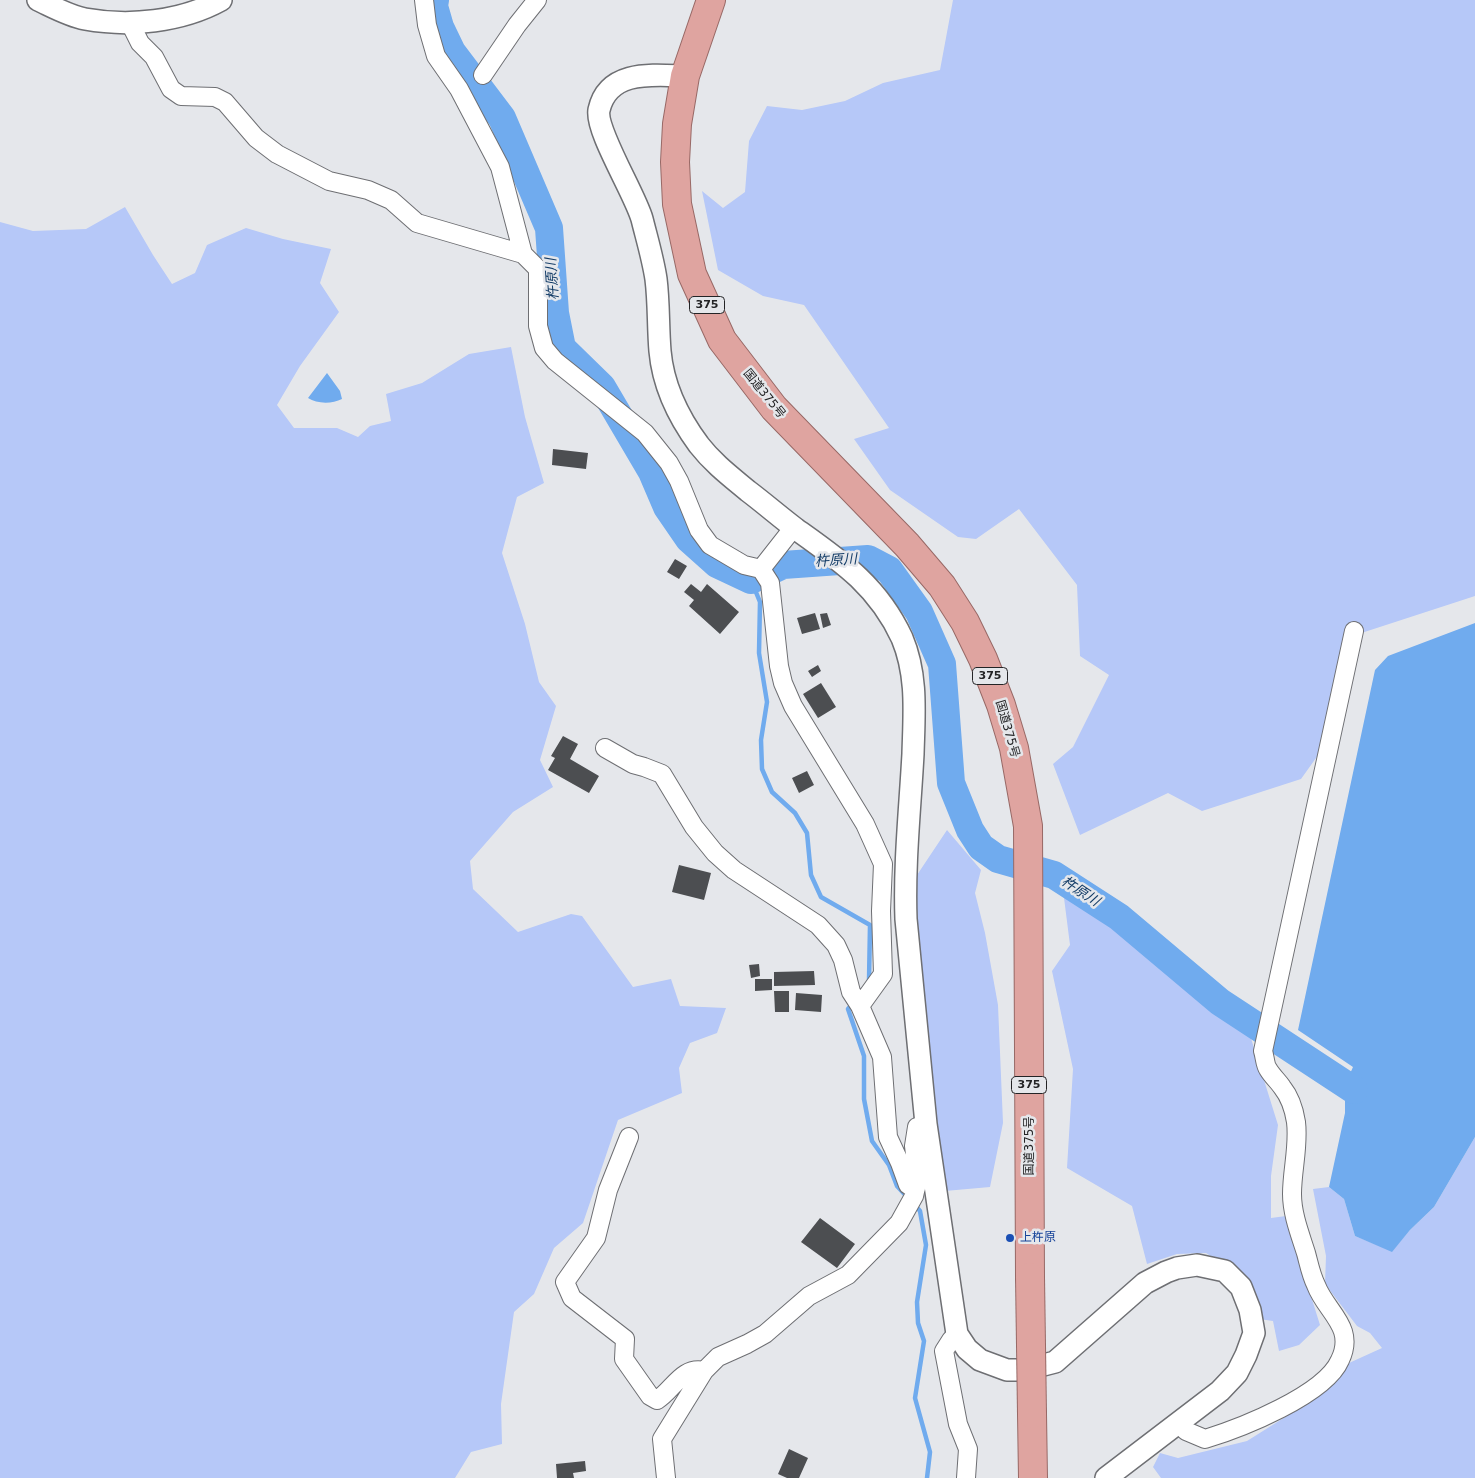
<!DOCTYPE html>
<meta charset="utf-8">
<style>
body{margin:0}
canvas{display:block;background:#e5e7eb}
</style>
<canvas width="1475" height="1478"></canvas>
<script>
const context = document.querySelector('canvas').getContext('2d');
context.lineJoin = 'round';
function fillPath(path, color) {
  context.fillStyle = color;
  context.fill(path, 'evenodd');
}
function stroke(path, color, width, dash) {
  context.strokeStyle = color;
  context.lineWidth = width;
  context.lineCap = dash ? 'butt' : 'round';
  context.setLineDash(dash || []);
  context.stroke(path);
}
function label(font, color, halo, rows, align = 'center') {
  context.font = font + ' "DejaVu Sans","Noto Sans JP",sans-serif';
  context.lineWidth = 5;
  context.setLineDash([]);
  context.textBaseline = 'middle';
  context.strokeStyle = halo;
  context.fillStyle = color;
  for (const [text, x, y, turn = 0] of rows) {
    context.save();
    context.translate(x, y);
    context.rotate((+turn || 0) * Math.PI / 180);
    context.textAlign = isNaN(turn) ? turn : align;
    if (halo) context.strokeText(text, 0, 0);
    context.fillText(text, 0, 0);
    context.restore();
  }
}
fillPath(new Path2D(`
 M 953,0 L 1475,0 L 1475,596 L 1343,639 L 1321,751 L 1301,779 L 1202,811 L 1168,793 L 1080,835 L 1053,764 L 1073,747 L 1109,675 L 1080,656 L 1077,585 L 1019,509 L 976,539 L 958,537 L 890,490 L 854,439 L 889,428 L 804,305 L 763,296 L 718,270 L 702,191 L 723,208 L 745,192 L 749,141 L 767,106 L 802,110 L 845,101 L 883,83 L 940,70 Z
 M 125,207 L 153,255 L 172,284 L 195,273 L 207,245 L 246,228 L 283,239 L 331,249 L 320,283 L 339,312 L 300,366 L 277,405 L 294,428 L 337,428 L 358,437 L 370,426 L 391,421 L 386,394 L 422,383 L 469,354 L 511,347 L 525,417 L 544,483 L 517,497 L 502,553 L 525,624 L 539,682 L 556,706 L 540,760 L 553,787 L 513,812 L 470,861 L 473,889 L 518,932 L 571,914 L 582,916 L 633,987 L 671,979 L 680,1006 L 726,1008 L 717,1033 L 690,1043 L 679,1068 L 682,1093 L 618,1120 L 583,1223 L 554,1248 L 534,1294 L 514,1312 L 501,1404 L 502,1444 L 471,1452 L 455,1478 L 0,1478 L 0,222 L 33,231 L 86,229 Z
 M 947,830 L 981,870 L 975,893 L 985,933 L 998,1005 L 1003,1123 L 990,1187 L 945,1191 L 916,936 L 915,878 Z
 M 1063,890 L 1118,929 L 1249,1032 L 1278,1125 L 1271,1176 L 1271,1218 L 1286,1216 L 1320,1325 L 1299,1345 L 1279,1351 L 1273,1321 L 1259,1319 L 1239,1274 L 1206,1253 L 1177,1254 L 1147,1264 L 1132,1206 L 1067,1168 L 1073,1069 L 1052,971 L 1070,945 Z
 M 1475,1137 L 1475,1478 L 1161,1478 L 1153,1467 L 1160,1453 L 1178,1458 L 1247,1441 L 1298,1409 L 1349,1363 L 1382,1348 L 1370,1333 L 1357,1326 L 1325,1284 L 1326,1256 L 1313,1189 L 1329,1187 L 1344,1199 L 1355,1236 L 1392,1251 L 1410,1230 L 1434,1207 Z`), '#b6c8f8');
fillPath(new Path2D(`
 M 327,373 L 340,391 L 342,399 C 332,404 317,404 308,398 Z
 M 1475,623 L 1475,1137 L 1434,1207 L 1410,1230 L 1392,1252 L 1355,1236 L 1344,1199 L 1329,1187 L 1345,1113 L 1345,1085 L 1353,1067 L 1298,1030 L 1375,670 L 1388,656 Z`), '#70abee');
stroke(new Path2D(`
 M 751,580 L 760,602 L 759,653 L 767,702 L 761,740 L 762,769 L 772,792 L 795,813 L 807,833 L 811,875 L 821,897 L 870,925 L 869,981 L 868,983
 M 853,1003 L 848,1009 L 864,1056 L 864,1099 L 872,1141 L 889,1165 L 897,1186 L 909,1199
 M 914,1204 L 920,1211 L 926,1245 L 917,1302 L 918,1323 L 924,1341 L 915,1398 L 930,1452 L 927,1478`), '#70abee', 4.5);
stroke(new Path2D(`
 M 435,0 L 434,6 L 440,27 L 452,52 L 502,118 L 549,228 L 555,313 L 562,348 L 602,387 L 652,472 L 667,507 L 689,539 L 717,564 L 751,580 L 783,565 L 868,559 L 889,570 L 919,612 L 942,664 L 951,783 L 970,830 L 981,847 L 998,859 L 1054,875 L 1119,917 L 1220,1002 L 1354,1090`), '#70abee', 28);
fillPath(new Path2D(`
 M 553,449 L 588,453 L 586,469 L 552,465 Z
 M 675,559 L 687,566 L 679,579 L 667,572 Z
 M 691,584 L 701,592 L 707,584 L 739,612 L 720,634 L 689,606 L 694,600 L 684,592 Z
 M 815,613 L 820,629 L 802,634 L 797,618 Z
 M 827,613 L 831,625 L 823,628 L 820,614 Z
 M 818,665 L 821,671 L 812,677 L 808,671 Z
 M 821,683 L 836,707 L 818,718 L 803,694 Z
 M 563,736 L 578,744 L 570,759 L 599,776 L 589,793 L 548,770 L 555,758 L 551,756 Z
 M 807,771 L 814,785 L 799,793 L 792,778 Z
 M 679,865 L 711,873 L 704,900 L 672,892 Z
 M 759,964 L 760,976 L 751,978 L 749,965 Z
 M 814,971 L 815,985 L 774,986 L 774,972 Z
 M 755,979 L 772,979 L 772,990 L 755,991 Z
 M 774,991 L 789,991 L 789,1012 L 775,1012 Z
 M 796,993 L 822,995 L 821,1012 L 795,1010 Z
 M 820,1218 L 855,1244 L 837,1268 L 801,1242 Z
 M 789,1449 L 808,1458 L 799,1478 L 787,1478 L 778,1474 Z
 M 585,1461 L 586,1471 L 573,1473 L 574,1478 L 557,1478 L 556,1464 Z`), '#4c4e51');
const minor = new Path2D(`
 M 424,0 L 427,25 L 436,56 L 459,89 L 500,167 L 523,254
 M 130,23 L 140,43 L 154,57 L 171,89 L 181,96 L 215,97 L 225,102 L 256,138 L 277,154 L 329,181 L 368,190 L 391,200 L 417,223 L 523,254 L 538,269 L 538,326 L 544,348 L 555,361 L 645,433 L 669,463 L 679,481 L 699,530 L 710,545 L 744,565 L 761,569 L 794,527
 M 483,75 L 517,25 L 537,0
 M 761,569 L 770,583 L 779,666 L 783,683 L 793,706 L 865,824 L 883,864 L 881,911 L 883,974 L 860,1006
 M 605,748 L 633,764 L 644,767 L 662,774 L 694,827 L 715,853 L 734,870 L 818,925 L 836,945 L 843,960 L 851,992 L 860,1006 L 882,1057 L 888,1137 L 900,1163 L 908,1185 L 916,1188
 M 629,1137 L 608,1190 L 596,1238 L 565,1282 L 572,1298 L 625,1339 L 624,1359 L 650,1396 L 657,1400 C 673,1390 682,1366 704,1371
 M 957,1334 L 951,1340 L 944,1351 L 958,1424 L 968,1449 L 966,1478
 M 1178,1423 L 1186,1431 L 1205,1439 C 1241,1428 1325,1395 1340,1360 C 1356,1327 1326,1312 1316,1285 C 1311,1275 1309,1264 1306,1253 C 1300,1234 1292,1214 1292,1194 C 1292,1170 1299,1146 1296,1122 C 1294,1109 1290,1097 1282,1087 C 1278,1081 1272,1076 1268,1069 C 1265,1065 1265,1057 1263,1051 L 1354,631
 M 666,1478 L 662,1439 L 704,1371 L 718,1357 L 747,1344 L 765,1334 L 809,1296 L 848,1275 L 899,1223 L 914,1196 L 918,1178 L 914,1146 L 917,1127 L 926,1124`);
const tertiary = new Path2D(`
 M 38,0 C 53,7 69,16 85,19 C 129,27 181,22 221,0
 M 685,76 C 654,75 608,69 599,110 C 595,130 635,194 642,219 C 647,239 653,259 656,279 C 659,303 658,327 660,351 C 663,385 679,418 699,445 C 713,463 730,476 748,491 C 764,503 780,517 796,529 C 841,561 878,586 902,638 C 918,676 914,715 913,754 C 910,809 904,864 906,919 L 926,1124 L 957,1334 L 967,1349 L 980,1360 L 1007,1370 L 1024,1370 L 1055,1362 L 1145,1283 L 1166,1272 L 1177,1268 L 1197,1265 L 1225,1271 L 1241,1287 L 1250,1310 L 1254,1333 L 1246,1355 L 1237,1373 L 1220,1391 L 1106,1478`);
const trunk = new Path2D(`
 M 711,0 L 685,76 L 677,124 L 675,162 L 677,204 L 692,274 L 722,340 L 774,408 L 907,545 L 942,586 L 965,622 L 983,659 L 1001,705 L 1014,748 L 1028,826 L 1030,1277
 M 1032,1414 L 1033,1478`);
stroke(minor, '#6e6f73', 20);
stroke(tertiary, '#6e6f73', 24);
stroke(trunk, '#986966', 30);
stroke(minor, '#fff', 18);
stroke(tertiary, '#fff', 21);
stroke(trunk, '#dfa4a0', 28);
const trunkBridge = new Path2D(`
 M 1030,1277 L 1032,1414`);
stroke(trunkBridge, '#986966', 30, []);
stroke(trunkBridge, '#dfa4a0', 28);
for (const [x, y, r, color] of [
 [1010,1238,5,"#1a4fb4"]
]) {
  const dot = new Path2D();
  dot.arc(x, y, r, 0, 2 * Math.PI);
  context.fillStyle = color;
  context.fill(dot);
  stroke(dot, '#e5e7eb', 2);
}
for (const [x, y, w] of [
 [707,305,35],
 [990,676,35],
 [1029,1085,35]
]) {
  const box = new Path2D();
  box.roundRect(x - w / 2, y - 8.5, w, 17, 4);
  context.fillStyle = '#e5e7eb';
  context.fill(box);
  stroke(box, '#242426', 1);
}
label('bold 11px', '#242426', null, [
 ["375",707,305],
 ["375",990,676],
 ["375",1029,1085]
]);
label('12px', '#242426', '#e5e7eb', [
 ["国道375号",764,394,51],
 ["国道375号",1007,729,74],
 ["国道375号",1030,1146,-90]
]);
label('12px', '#164399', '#e5e7eb', [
 ["上杵原",1020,1238]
], 'left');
label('italic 14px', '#133c67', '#e5e7eb', [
 ["杵原川",553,279,-94],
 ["杵原川",836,561,-4],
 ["杵原川",1080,892,33]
]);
</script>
